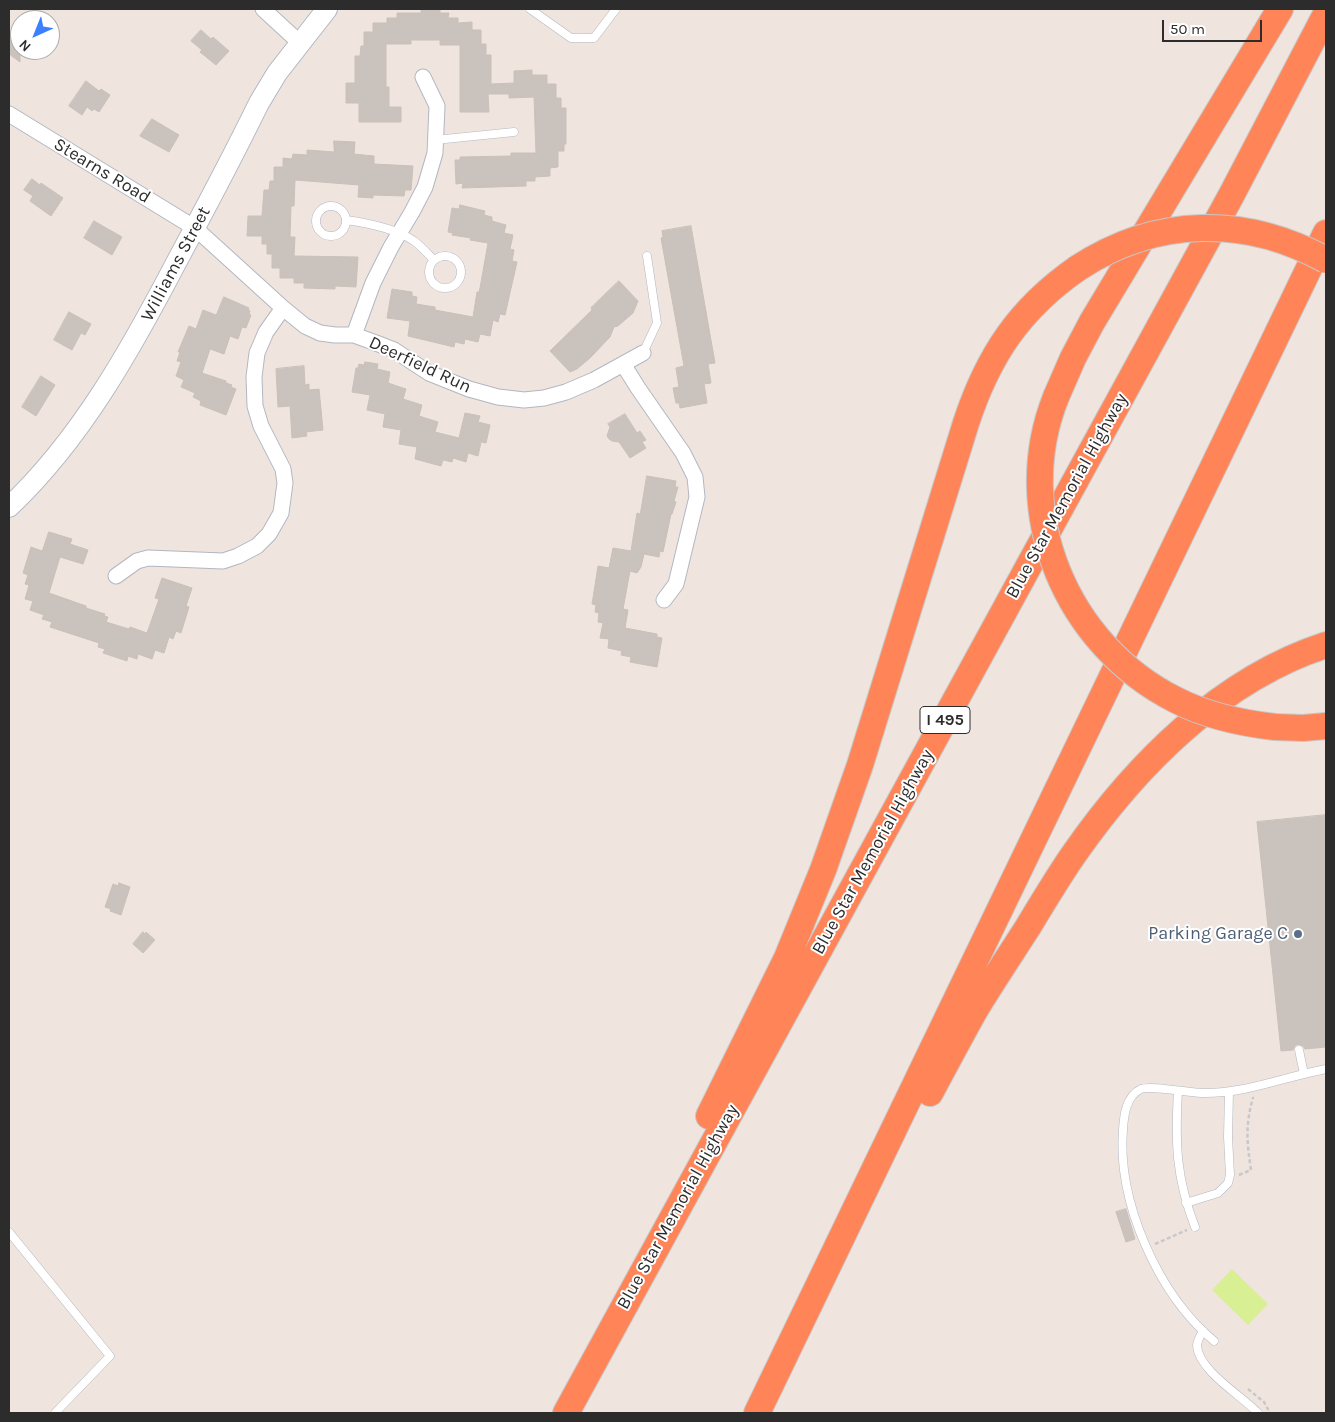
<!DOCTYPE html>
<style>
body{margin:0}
#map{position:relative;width:1335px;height:1422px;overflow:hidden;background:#efe5de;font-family:Karla,sans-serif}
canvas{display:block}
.frame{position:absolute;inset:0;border:10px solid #2c2c2c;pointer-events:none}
.north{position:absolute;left:10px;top:10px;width:50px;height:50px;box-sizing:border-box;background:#fff;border:1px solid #ababab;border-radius:50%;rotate:224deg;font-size:14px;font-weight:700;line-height:20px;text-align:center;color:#2c2c2c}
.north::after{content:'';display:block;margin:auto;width:18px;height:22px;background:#3b80ff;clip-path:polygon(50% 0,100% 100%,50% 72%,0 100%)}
.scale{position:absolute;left:1162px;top:20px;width:100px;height:22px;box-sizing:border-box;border:2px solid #2c2c2c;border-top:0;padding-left:6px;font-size:15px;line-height:18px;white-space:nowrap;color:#2c2c2c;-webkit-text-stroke:4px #fff;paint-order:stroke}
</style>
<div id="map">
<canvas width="1335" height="1422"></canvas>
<div class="frame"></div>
<div class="north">N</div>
<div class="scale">50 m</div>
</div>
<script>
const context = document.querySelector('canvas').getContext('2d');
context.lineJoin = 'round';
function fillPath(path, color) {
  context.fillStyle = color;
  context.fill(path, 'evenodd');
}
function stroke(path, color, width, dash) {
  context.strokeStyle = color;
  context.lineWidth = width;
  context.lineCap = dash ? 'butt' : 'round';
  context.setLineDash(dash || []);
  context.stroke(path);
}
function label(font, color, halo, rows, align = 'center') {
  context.font = font + ' Karla,sans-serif';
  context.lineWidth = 4;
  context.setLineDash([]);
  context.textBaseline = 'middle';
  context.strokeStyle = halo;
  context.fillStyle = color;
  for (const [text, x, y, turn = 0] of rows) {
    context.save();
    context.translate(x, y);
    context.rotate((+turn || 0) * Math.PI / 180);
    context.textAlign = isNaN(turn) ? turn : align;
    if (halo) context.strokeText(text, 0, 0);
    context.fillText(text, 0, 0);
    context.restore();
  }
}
fillPath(new Path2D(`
 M 1232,1269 L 1268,1304 L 1248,1325 L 1212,1290 Z`), '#d8ef93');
const building = new Path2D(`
 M 421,9 L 440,9 L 440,13 L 449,13 L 448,18 L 458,18 L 458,23 L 472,22 L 472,30 L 481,30 L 481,44 L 486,44 L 486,55 L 491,55 L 491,84 L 514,83 L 514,71 L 532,70 L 532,75 L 547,75 L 547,84 L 556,84 L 556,98 L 561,98 L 561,108 L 566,108 L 566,144 L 564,144 L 564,151 L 558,151 L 558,167 L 550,168 L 550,176 L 535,177 L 535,181 L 526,181 L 526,186 L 462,188 L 463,183 L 456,184 L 455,160 L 460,160 L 460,157 L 511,156 L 511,153 L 536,153 L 534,97 L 509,98 L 509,94 L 488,94 L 489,112 L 460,112 L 460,45 L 440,45 L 440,40 L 411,40 L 411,44 L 386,44 L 386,87 L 389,87 L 389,107 L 401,107 L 401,122 L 359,122 L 359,103 L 346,103 L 346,83 L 355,83 L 355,56 L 360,56 L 361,46 L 364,46 L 364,32 L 373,32 L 373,23 L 387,23 L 387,18 L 397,18 L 397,13 L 421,13 Z
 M 201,30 L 211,39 L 213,37 L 229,51 L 216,65 L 200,52 L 202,50 L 191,41 Z
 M 13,31 L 20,36 L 20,62 L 9,54 L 9,37 Z
 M 86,81 L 99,91 L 101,89 L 110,95 L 99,112 L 94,109 L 92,111 L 87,107 L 82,115 L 69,106 Z
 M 152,119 L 179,135 L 169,152 L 140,136 Z
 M 334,141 L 355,142 L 354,154 L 374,156 L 374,164 L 413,166 L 411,190 L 405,190 L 404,196 L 373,195 L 373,198 L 358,197 L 359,185 L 295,180 L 294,206 L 291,206 L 290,237 L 295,237 L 294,256 L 358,257 L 356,287 L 335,286 L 335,289 L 304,288 L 304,283 L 294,283 L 294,278 L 280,278 L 280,268 L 272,268 L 272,254 L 267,254 L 267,244 L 262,244 L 262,236 L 247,236 L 248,216 L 262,216 L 264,190 L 269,190 L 270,181 L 274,181 L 274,167 L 283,167 L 283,158 L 292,159 L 293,154 L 307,155 L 307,150 L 334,152 Z
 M 32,179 L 40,185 L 41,183 L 63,198 L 51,216 L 30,201 L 33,196 L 24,190 Z
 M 460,205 L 485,211 L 484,215 L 492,217 L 492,221 L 506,225 L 504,233 L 513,235 L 510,249 L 514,250 L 512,261 L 517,262 L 505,315 L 500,314 L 498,322 L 493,320 L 490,336 L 480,334 L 478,342 L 465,339 L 464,344 L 455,342 L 454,347 L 408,336 L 410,321 L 387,318 L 392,289 L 412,292 L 412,296 L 417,297 L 416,304 L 435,307 L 435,310 L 473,317 L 477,292 L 479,292 L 480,288 L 488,243 L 470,240 L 471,238 L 452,235 L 453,233 L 448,232 L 452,208 L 459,209 Z
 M 94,221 L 122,237 L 112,255 L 84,238 Z
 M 691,226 L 715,363 L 708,364 L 711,383 L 704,384 L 707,403 L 680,408 L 679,403 L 676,403 L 673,388 L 679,387 L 676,368 L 684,366 L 661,238 L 663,237 L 662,231 Z
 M 619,281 L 638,301 L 633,313 L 618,326 L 614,327 L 610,337 L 590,358 L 577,369 L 570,372 L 550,351 L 592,310 L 591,308 Z
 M 224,297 L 249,308 L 248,310 L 250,311 L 249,314 L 251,315 L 246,328 L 242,327 L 238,339 L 230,336 L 224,354 L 210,349 L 202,373 L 226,381 L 226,383 L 232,385 L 231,387 L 236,389 L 226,415 L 200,405 L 201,401 L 193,397 L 195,393 L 181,387 L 184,380 L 176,376 L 181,362 L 177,361 L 180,352 L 178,352 L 189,326 L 196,329 L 203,310 L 216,315 Z
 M 69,312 L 91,324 L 85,335 L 81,333 L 72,350 L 54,340 Z
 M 365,362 L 378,364 L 377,369 L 390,372 L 388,383 L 406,389 L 403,399 L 422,405 L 419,416 L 438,422 L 435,432 L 459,438 L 465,413 L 480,416 L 478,422 L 490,425 L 486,443 L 481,442 L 478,456 L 468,453 L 466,462 L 453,458 L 452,462 L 443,460 L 441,466 L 415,459 L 417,447 L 399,444 L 401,430 L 383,427 L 385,414 L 367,410 L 370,395 L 352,392 L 356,368 L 358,368 L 359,364 L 364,365 Z
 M 304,366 L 305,385 L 309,384 L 309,390 L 319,389 L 323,430 L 306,432 L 307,436 L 292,438 L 290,406 L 278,407 L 276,369 Z
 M 41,376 L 55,385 L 36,416 L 22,407 Z
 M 625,414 L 637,433 L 640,431 L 646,440 L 642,442 L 646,448 L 630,458 L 619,442 L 612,441 L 609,439 L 607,436 L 610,427 L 608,424 Z
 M 647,476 L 676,481 L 675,487 L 678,487 L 674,501 L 676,502 L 672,514 L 671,514 L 663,552 L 660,551 L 659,557 L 644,554 L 641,567 L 637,573 L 630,571 L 623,609 L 628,610 L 625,628 L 657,634 L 657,637 L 662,638 L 657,667 L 630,662 L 631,657 L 621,655 L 622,651 L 608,648 L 609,639 L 600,638 L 603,623 L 598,622 L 599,613 L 595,612 L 596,605 L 592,604 L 598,566 L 609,568 L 613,548 L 631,551 L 637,513 L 640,514 Z
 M 49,532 L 72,539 L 70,544 L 88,550 L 83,564 L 60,557 L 49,593 L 86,606 L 86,608 L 105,614 L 104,616 L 108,617 L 106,622 L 129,629 L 130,627 L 147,633 L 159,599 L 155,598 L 162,578 L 192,588 L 186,606 L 189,607 L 181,633 L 176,631 L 173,639 L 169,637 L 164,653 L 155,650 L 152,659 L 138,654 L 137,659 L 128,656 L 127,661 L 103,653 L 105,649 L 98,647 L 99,643 L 50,627 L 52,622 L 42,619 L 44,615 L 30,610 L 33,601 L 25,599 L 29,585 L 25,584 L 28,575 L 23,573 L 31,547 L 42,551 Z
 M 1326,815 L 1326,1047 L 1305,1049 L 1303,1046 L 1298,1044 L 1295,1046 L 1293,1050 L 1281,1051 L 1257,822 Z
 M 119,883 L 130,887 L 121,915 L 110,911 L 111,909 L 105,907 L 113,884 L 118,886 Z
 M 143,932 L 145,934 L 146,932 L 155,940 L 143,953 L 133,944 Z
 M 1126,1209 L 1135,1239 L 1126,1242 L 1116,1212 Z`);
fillPath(building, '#cac2bd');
stroke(building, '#cac0b7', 1);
const lane = new Path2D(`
 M 530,9 L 571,38 L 594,38 L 616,9
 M 435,140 L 514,132
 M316 221a15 15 0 1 1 30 0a15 15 0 1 1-30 0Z
 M 346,220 C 367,223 397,229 414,241 C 422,247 428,254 434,260
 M429 272a16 16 0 1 1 32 0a16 16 0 1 1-32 0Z
 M 643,353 L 657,323 L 647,256
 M 1299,1050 L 1304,1074
 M 1178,1091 C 1175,1143 1176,1178 1195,1227
 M 1186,1203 L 1218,1193 L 1228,1183 L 1230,1175 L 1228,1137 L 1229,1092
 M 9,1232 L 110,1356 L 55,1413
 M 1203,1331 C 1200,1336 1197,1341 1197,1346 C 1199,1371 1242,1396 1258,1413
 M 1214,1341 C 1158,1294 1117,1202 1123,1129 C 1124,1115 1126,1096 1141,1089 C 1150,1085 1190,1093 1204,1093 C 1248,1093 1284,1077 1326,1069`);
const street = new Path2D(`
 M 263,9 L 300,43
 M 9,114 L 195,228 L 283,308 L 305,326 L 320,333 L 335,335 L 354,335 L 376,343 L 394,350 L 429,373 L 469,389 L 498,397 L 524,400 L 544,398 L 566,392 L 594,380 L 643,353
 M 354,335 L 373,283 L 391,247 L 412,212 L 425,187 L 435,153 L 437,106 L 423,77
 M 623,364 L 638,388 L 683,453 L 695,477 L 697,497 L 676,584 L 664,600
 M 116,576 L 137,561 L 148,558 L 223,561 L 238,556 L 257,546 L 269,534 L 281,513 L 285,483 L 283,469 L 261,426 L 255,406 L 254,377 L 257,353 L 266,332 L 283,308`);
const secondary = new Path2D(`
 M 9,507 C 81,439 131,349 177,261 C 205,209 233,156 259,103 L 277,73 L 327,9`);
const highway = new Path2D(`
 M 1056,397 L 1073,358 L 1092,322 L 1280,9
 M 1275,727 L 1303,728 L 1326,726
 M 930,1093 C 945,1065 960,1037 975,1010 C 992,982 1010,955 1028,927 C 1043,902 1058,877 1074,854 C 1136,765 1221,679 1326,645
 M 709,1116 L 787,958 L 823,870 L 860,765 L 966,423 C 988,356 1019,309 1078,268
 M 566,1413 L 1232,194 L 1326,14
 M 757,1413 L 1326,233`);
stroke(lane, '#b2b7c1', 9);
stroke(street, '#b2b7c1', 17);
stroke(secondary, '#b2b7c1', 22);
stroke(highway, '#c8c8c8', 28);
stroke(new Path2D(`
 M 1239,1175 L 1251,1170 C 1247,1143 1245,1125 1253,1098 L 1254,1098
 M 1155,1244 L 1187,1230
 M 1248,1389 L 1264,1402 L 1270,1413`), '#c8c8c8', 2.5, [4, 2.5]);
stroke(lane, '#fff', 8);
stroke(street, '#fff', 15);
stroke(secondary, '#fff', 20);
stroke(highway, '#ff8559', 26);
const highwayBridge = new Path2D(`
 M 1078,268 C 1156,217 1245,215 1326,260
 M 1056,397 C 1010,512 1066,645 1176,700 C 1207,716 1240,723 1275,727`);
stroke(highwayBridge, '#c8c8c8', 28, []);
stroke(highwayBridge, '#ff8559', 26);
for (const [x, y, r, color] of [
 [1298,934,5,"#5c6f8a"]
]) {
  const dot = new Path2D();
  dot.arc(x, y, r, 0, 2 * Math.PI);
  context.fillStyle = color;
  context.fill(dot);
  stroke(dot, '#fff', 2);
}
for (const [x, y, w] of [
 [945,720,50]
]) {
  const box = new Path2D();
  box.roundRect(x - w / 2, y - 13.5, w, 27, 4);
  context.fillStyle = '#fff';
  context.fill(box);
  stroke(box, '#2c2c2c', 1);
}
label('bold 16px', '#2c2c2c', null, [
 ["I 495",945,720]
]);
label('18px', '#2c2c2c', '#fff', [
 ["Stearns Road",102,171,31],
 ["Williams Street",176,264,-62],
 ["Deerfield Run",420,365,25],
 ["Blue Star Memorial Highway",1067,496,-61],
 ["Blue Star Memorial Highway",873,852,-61],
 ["Blue Star Memorial Highway",678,1207,-61]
]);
label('18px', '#4e5e75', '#fff', [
 ["Parking Garage C",1288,934]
], 'right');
</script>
